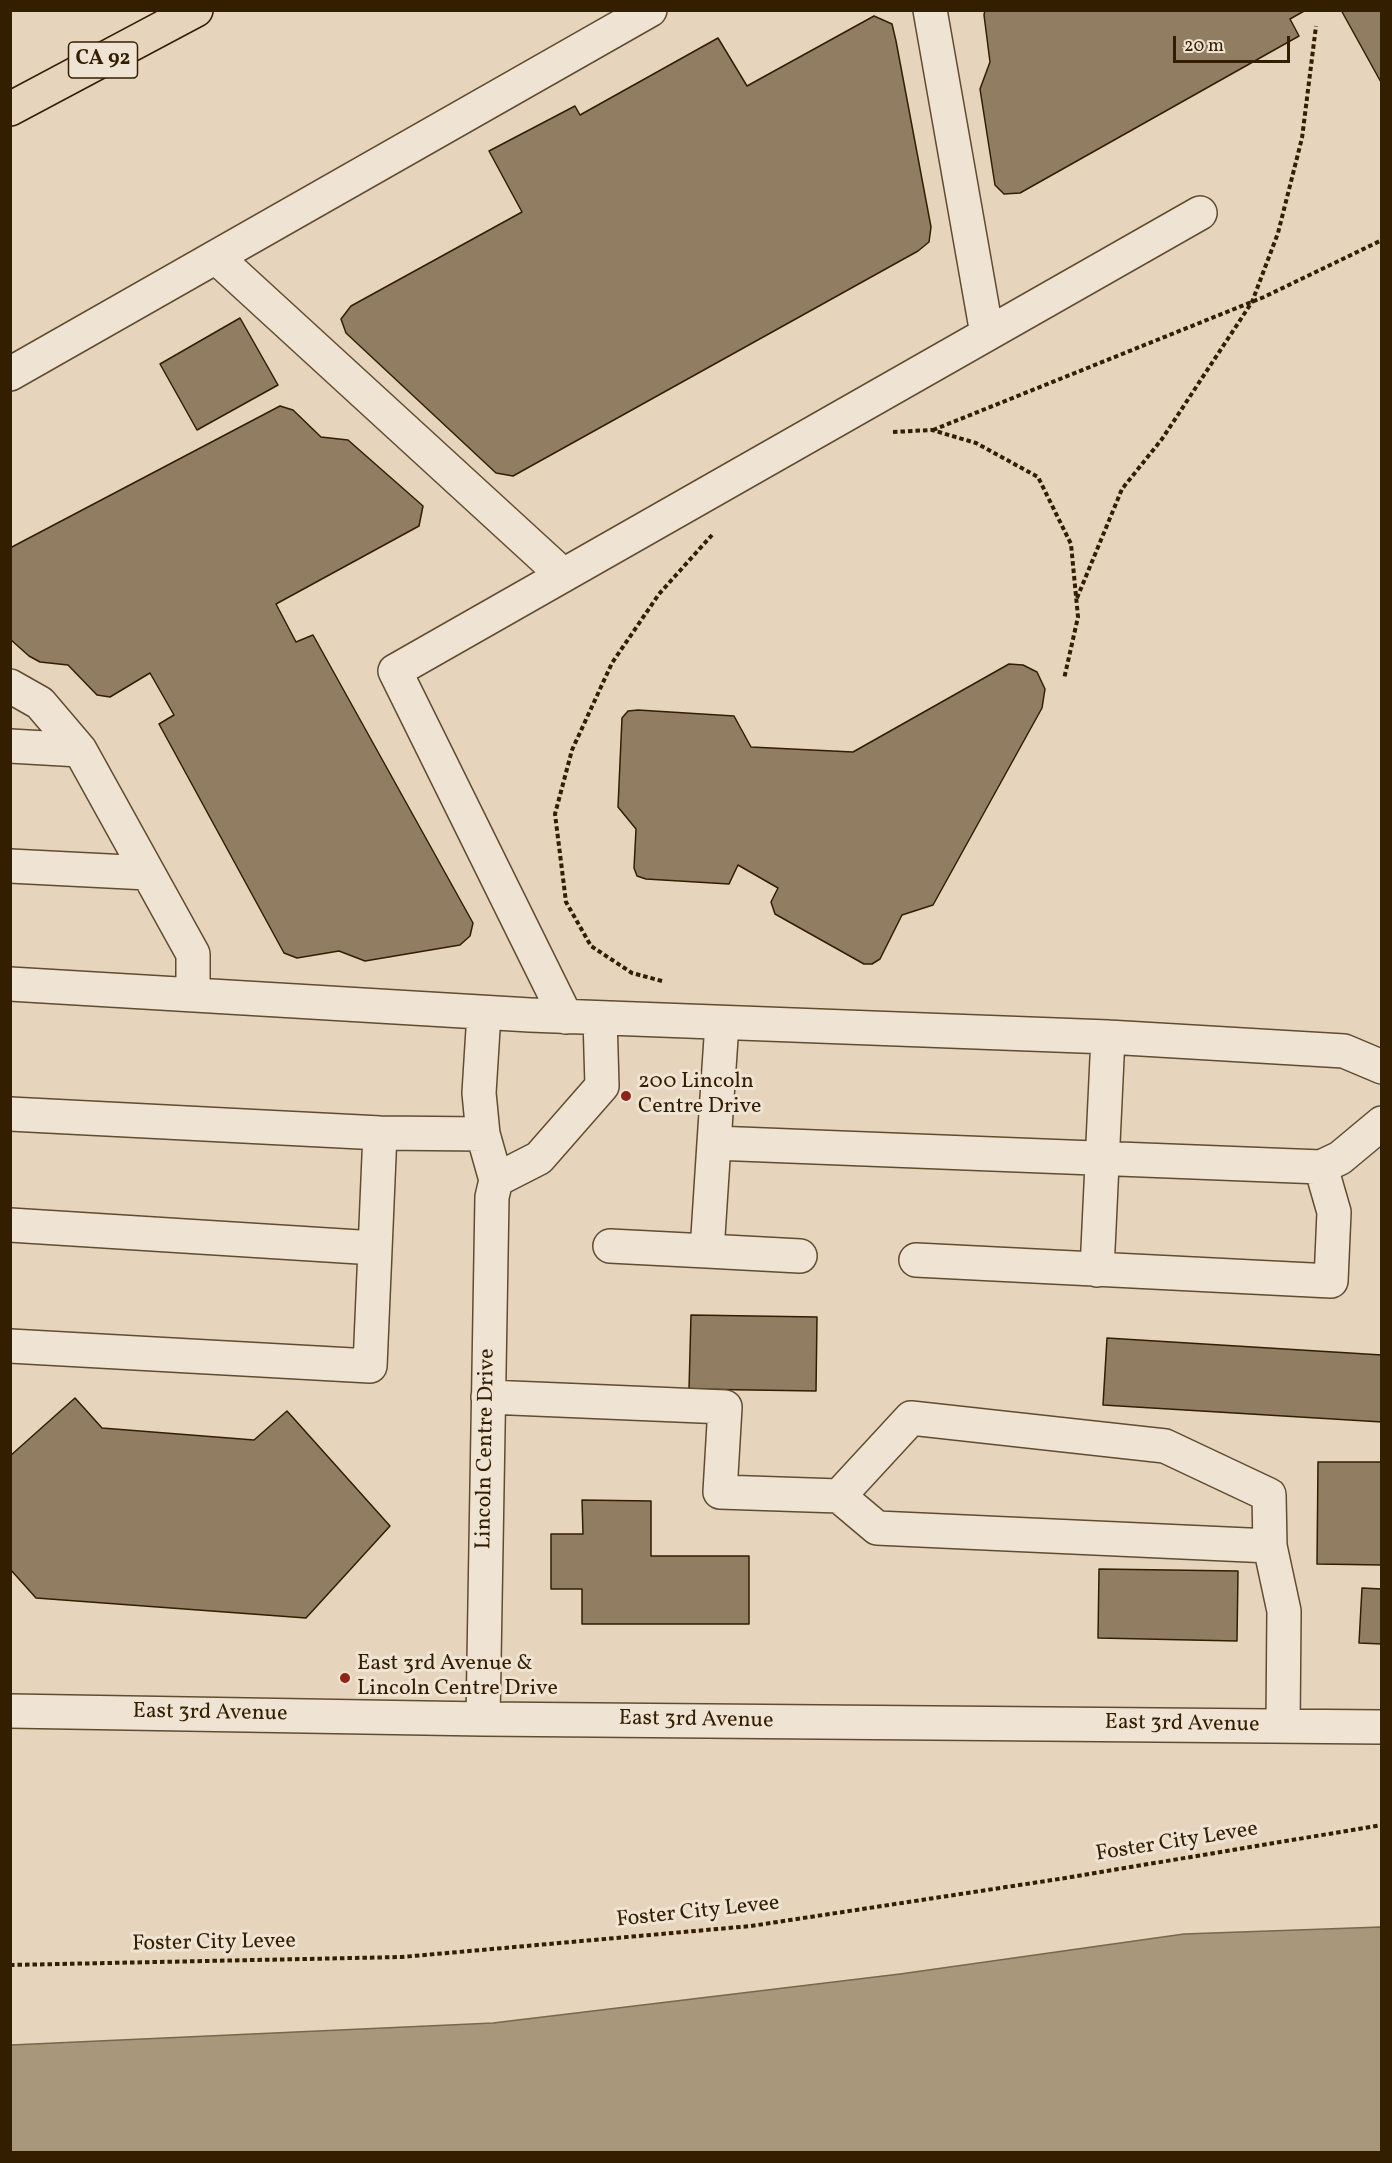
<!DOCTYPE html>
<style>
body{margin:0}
#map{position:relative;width:1392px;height:2163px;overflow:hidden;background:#e6d5bc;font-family:Vollkorn,serif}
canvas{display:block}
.frame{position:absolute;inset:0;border:12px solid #341e00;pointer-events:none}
.scale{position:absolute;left:1173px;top:36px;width:117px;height:27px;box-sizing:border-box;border:3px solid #341e00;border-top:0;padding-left:8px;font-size:18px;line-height:21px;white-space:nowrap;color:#341e00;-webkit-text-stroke:4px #efe4d3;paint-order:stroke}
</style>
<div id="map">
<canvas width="1392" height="2163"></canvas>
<div class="frame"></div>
<div class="scale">20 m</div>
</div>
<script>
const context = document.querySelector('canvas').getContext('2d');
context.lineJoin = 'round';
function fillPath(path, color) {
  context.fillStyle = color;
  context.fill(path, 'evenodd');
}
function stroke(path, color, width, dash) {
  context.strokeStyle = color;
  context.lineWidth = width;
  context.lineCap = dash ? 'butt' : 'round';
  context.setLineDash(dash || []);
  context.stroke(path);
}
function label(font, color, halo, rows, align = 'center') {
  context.font = font + ' Vollkorn,serif';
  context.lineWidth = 6;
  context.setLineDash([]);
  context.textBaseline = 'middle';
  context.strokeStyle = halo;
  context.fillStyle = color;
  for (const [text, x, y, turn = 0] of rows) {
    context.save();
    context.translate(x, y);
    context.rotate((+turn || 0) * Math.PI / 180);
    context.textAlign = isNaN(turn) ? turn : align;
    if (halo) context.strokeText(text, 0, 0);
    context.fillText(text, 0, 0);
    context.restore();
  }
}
const water = new Path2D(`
 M 1381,1927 L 1381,2152 L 11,2152 L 11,2045 L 493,2023 L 900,1974 L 1184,1934 Z`);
fillPath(water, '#a9977c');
stroke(water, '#7a674a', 1.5);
const building = new Path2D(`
 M 985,10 L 1306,10 L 1290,19 L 1299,36 L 1020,193 L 1004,194 L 995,185 L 980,89 L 990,62 L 984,15 Z
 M 1341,10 L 1382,10 L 1382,84 Z
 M 874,16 L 892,24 L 896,41 L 931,227 L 929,242 L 918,251 L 513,476 L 496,473 L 346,333 L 341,319 L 351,306 L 522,212 L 489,151 L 575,106 L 580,115 L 718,38 L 747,86 Z
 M 240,318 L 278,385 L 197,430 L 160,364 Z
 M 280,406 L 293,410 L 321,437 L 348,440 L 423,506 L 419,526 L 276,604 L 296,642 L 313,635 L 473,923 L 470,936 L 460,945 L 365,961 L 339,951 L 297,958 L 284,953 L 159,724 L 174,715 L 150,673 L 110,697 L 97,695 L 68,665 L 40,662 L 29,656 L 10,639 L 10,548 Z
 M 1009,664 L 1023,665 L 1037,672 L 1045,689 L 1042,708 L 933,905 L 902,915 L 880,959 L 872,964 L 864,964 L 775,914 L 771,902 L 778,888 L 738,865 L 729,884 L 646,879 L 637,876 L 634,868 L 636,829 L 618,807 L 622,718 L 628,711 L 638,710 L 734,716 L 751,747 L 853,752 Z
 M 691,1315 L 817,1317 L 816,1391 L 689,1389 Z
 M 1107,1338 L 1382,1355 L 1382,1422 L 1103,1405 Z
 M 75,1398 L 102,1428 L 254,1440 L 287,1411 L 390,1526 L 306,1618 L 36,1598 L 10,1569 L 10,1456 Z
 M 1318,1462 L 1382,1462 L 1382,1565 L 1317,1564 Z
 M 582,1500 L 651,1501 L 651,1556 L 749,1556 L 749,1624 L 582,1624 L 582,1589 L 551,1589 L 551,1534 L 583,1534 Z
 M 1099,1569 L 1238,1571 L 1237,1641 L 1098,1638 Z
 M 1362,1588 L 1382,1589 L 1382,1644 L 1359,1643 Z`);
fillPath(building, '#917d62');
stroke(building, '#341e00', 1.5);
const minor = new Path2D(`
 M 930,10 L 987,334
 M 216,257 L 563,575
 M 10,374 L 650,10
 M 10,686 L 40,703 L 80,750 L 193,954 L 193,994
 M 10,746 L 80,750
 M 10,866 L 148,873
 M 10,984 L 530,1015 L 1108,1037 L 1344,1051 L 1382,1067
 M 566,1017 L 395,671 L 1200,213
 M 722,1023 L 714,1143 L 1321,1167 L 1340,1158 L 1382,1123
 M 10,1114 L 380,1133 L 483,1134
 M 496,1180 L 539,1158 L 602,1086 L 600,1018
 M 10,1225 L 375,1248
 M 610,1246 L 707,1251 L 714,1143
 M 707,1251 L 800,1256
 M 916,1260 L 1331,1281 L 1334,1212 L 1321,1167
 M 1097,1270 L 1108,1037
 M 10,1346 L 370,1366 L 380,1133
 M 488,1397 L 725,1407 L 720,1492 L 839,1496
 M 1270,1546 L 877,1528 L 839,1496 L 911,1418 L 1165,1446 L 1269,1495 L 1270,1546 L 1284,1611 L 1283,1726
 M 10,1711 L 483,1719 L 1382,1727
 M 483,1719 L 492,1197 L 496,1180 L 483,1134 L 479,1093 L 484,1013`);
const highway = new Path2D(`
 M 10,109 L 196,10`);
stroke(minor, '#604c2f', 36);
stroke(highway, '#341e00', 36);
stroke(new Path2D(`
 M 933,430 L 1264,297 L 1382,240
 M 893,432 L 932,430 L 976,443 L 1038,477 L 1071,544 L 1078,617 L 1064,679
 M 1077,598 L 1122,489 L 1162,439 L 1252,302 L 1278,233 L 1302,138 L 1316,26
 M 662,981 L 632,973 L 591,946 L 566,902 L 555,814 L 572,750 L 612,663 L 659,594 L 712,535
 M 10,1965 L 402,1957 L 751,1926 L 1059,1879 L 1382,1825`), '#341e00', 4, [4.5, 3]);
stroke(minor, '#efe4d3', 33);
stroke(highway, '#e6d5bc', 33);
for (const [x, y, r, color] of [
 [626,1096,6,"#8f2418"],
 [345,1678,6,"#8f2418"]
]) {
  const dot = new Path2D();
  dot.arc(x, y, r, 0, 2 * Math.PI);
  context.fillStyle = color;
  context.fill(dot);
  stroke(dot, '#efe4d3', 2);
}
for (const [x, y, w] of [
 [103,60,69]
]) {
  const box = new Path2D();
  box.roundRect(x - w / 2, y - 18, w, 36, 4.5);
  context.fillStyle = '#efe4d3';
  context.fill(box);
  stroke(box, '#341e00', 1.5);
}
label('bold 21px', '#341e00', null, [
 ["CA 92",103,60]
]);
label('22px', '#341e00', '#efe4d3', [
 ["200 Lincoln",638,1083],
 ["Centre Drive",638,1108],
 ["East 3rd Avenue &",357,1665],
 ["Lincoln Centre Drive",357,1690]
], 'left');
label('22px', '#341e00', '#efe4d3', [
 ["Lincoln Centre Drive",487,1449,-89],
 ["East 3rd Avenue",210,1714,1],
 ["East 3rd Avenue",696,1721,1],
 ["East 3rd Avenue",1182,1725,1],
 ["Foster City Levee",1177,1843,-9],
 ["Foster City Levee",698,1913,-6],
 ["Foster City Levee",214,1944,-1]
]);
</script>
